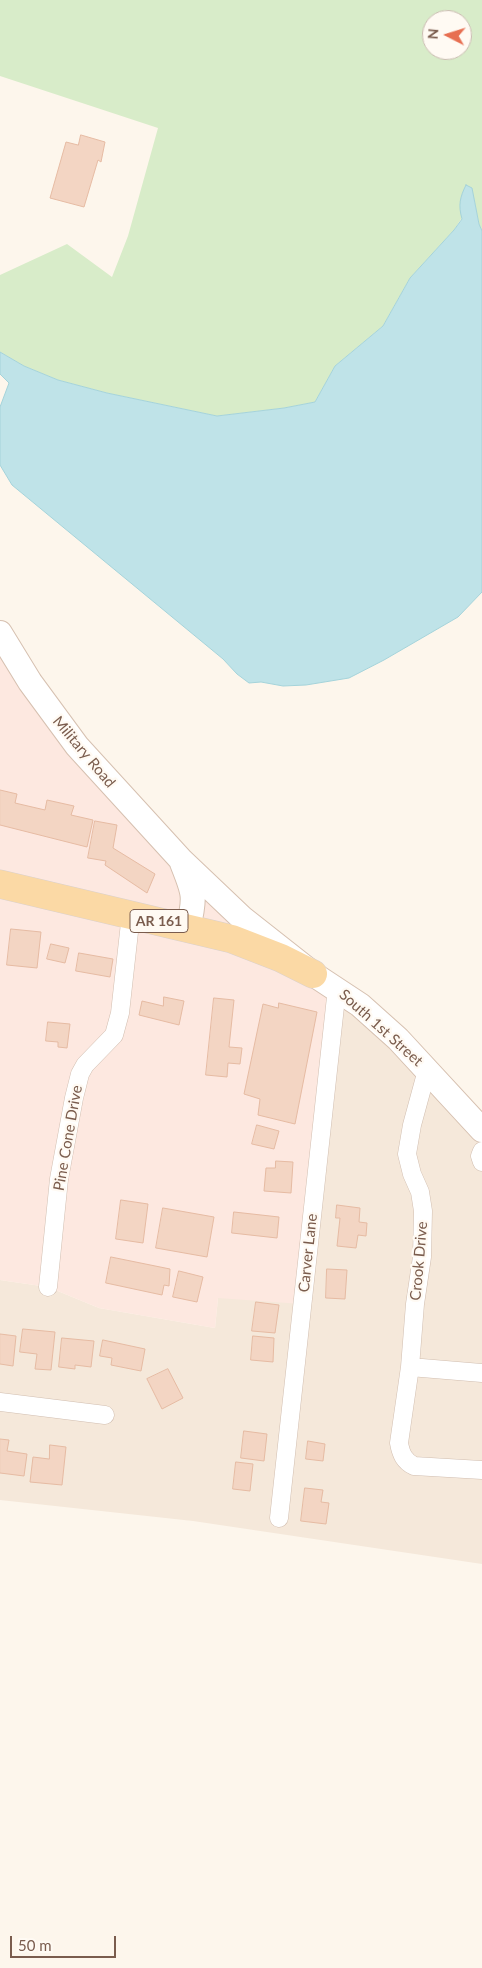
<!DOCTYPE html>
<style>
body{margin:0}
#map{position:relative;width:482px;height:1968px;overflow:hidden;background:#fdf6ec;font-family:Lato,sans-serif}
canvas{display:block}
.north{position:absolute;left:422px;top:10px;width:50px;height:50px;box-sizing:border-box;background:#fffaf3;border:1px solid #cabbb1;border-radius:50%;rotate:275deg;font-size:14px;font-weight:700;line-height:20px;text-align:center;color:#7a5c4d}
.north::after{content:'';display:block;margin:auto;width:18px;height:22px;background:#e76f51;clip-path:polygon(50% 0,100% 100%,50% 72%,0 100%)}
.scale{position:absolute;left:10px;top:1936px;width:106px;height:22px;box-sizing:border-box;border:2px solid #7a5c4d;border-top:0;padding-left:6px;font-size:15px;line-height:18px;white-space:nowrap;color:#7a5c4d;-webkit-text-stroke:4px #fffaf3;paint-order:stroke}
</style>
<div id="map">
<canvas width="482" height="1968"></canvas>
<div class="north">N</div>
<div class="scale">50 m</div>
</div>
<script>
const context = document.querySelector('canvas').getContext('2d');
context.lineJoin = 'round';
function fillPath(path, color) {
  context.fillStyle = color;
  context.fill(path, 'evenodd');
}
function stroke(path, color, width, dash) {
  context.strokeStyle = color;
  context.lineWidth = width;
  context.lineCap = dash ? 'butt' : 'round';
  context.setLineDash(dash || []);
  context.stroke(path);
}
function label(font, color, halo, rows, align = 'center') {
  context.font = font + ' Lato,sans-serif';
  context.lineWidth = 4.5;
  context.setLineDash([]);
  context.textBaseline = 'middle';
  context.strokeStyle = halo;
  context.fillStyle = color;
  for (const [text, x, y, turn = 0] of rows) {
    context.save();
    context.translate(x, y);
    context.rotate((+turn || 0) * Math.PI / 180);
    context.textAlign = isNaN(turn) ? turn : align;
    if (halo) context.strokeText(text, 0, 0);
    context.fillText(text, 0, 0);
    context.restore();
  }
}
fillPath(new Path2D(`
 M 337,988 L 482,1130 L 482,1564 L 193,1521 L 0,1500 L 0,1280 L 48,1287 L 99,1308 L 215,1328 L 218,1298 Z`), '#f5e8da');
fillPath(new Path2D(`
 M 0,633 L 101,774 L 337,988 L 302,1304 L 218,1298 L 215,1328 L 99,1308 L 48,1287 L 0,1280 Z`), '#fde8e0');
fillPath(new Path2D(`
 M 0,0 L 482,0 L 482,231 L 479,224 L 474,199 L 454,230 L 410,278 L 383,326 L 335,366 L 315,402 L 284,408 L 217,416 L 107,393 L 58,380 L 24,366 L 0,352 L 0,275 L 67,244 L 112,277 L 128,236 L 158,128 L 0,76 ZM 432,20 L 462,20 L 462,50 L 432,50 Z`), '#d8ecc9');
const water = new Path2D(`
 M 466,185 L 472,188 L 479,224 L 482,231 L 482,592 L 458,617 L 384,660 L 349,678 L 306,685 L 283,686 L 261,682 L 249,683 L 237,674 L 223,659 L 12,485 L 0,465 L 0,407 L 9,383 L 0,374 L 0,352 L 24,366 L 58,380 L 107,393 L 217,416 L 284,408 L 315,402 L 335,366 L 383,326 L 410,278 L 454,230 L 462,219 C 458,205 460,197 466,185 Z`);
fillPath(water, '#bfe3e8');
stroke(water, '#a5d3da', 1);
const building = new Path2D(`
 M 81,135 L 105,142 L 101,162 L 98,160 L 84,207 L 50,198 L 66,142 L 78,145 Z
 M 0,790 L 17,794 L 15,803 L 45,810 L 47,800 L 74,806 L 71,815 L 93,820 L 87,847 L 0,825 Z
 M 95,821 L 117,825 L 113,848 L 155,874 L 147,893 L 105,865 L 106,861 L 88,858 Z
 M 11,929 L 41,932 L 37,968 L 7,965 Z
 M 51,944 L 69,948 L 65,963 L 47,959 Z
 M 79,953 L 113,959 L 110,977 L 76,971 Z
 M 164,997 L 184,1001 L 179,1025 L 139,1015 L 142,1001 L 163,1006 Z
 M 214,998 L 234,1000 L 229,1047 L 242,1048 L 240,1064 L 228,1063 L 227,1077 L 206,1075 Z
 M 279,1003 L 317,1012 L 295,1124 L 258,1115 L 260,1099 L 244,1094 L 263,1004 L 278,1008 Z
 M 48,1022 L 70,1024 L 67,1048 L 58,1047 L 58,1042 L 46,1041 Z
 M 257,1125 L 279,1131 L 274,1149 L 252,1144 Z
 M 276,1161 L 293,1162 L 291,1193 L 264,1191 L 266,1168 L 275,1168 Z
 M 121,1200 L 148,1204 L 143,1243 L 116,1239 Z
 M 337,1205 L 360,1208 L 359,1222 L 367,1223 L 366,1236 L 358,1235 L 356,1248 L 337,1246 L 340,1218 L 336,1218 Z
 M 163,1208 L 214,1217 L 207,1257 L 156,1248 Z
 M 234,1212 L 279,1217 L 277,1238 L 232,1233 Z
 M 111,1257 L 170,1269 L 169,1286 L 164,1285 L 162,1295 L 106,1283 Z
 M 327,1269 L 347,1270 L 345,1299 L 326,1298 Z
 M 179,1271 L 203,1277 L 197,1302 L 173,1297 Z
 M 256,1302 L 279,1305 L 275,1333 L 252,1331 Z
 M 23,1329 L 55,1332 L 51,1370 L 35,1369 L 37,1354 L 20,1352 Z
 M 0,1334 L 16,1336 L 13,1366 L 0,1364 Z
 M 253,1336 L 274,1338 L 273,1362 L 251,1360 Z
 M 62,1338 L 94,1341 L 91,1367 L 75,1365 L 75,1369 L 59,1367 Z
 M 103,1340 L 145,1349 L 141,1371 L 111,1365 L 112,1358 L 100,1356 Z
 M 168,1369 L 183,1398 L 162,1409 L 147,1379 Z
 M 244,1431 L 267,1434 L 264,1461 L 241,1458 Z
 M 0,1439 L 9,1440 L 7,1451 L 27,1454 L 24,1476 L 0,1473 Z
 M 308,1441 L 325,1444 L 323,1461 L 306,1459 Z
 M 50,1445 L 66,1447 L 62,1485 L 30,1482 L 33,1457 L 49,1459 Z
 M 236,1462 L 253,1464 L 250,1491 L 233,1489 Z
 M 305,1488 L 323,1490 L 321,1502 L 329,1503 L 326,1524 L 301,1521 Z`);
fillPath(building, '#f3d5c3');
stroke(building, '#e6bba3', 1);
const street = new Path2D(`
 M 427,1070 L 412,1125 L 407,1154 L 412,1174 L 420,1192 L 423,1211 L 422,1257 L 415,1304 L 410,1367 L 399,1443 C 401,1454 404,1461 414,1466 L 482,1470
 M 482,1151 L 480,1156 L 482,1162
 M 48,1287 L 59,1179 L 74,1098 L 80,1074 L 85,1065 L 114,1035 L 120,1013 L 131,914
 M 410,1367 L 482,1373
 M 0,1402 L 105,1415
 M 279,1518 L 337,988`);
const secondary = new Path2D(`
 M 0,633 L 30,682 L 77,746 L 182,861 L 242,918 L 313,974 L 360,1005 L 398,1039 L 482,1130
 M 182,863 C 194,893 196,896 188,928`);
const primary = new Path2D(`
 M 0,884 L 232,939 L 281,958 L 313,974`);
stroke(street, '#d1beb0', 19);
stroke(secondary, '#d6c0b0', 26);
stroke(primary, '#dad1cd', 29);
stroke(street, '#fff', 18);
stroke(secondary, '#fff', 24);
stroke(primary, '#fbd9a5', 28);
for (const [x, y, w] of [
 [159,921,58]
]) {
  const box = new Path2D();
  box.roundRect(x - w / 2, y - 11.5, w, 23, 4);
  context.fillStyle = '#fffaf3';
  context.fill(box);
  stroke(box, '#7a5c4d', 1);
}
label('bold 14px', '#7a5c4d', null, [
 ["AR 161",159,921]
]);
label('15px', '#7a5c4d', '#fffaf3', [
 ["Military Road",84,752,50],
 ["South 1st Street",381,1028,42],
 ["Pine Cone Drive",68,1138,-80],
 ["Carver Lane",308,1253,-84],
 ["Crook Drive",419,1261,-85]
]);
</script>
